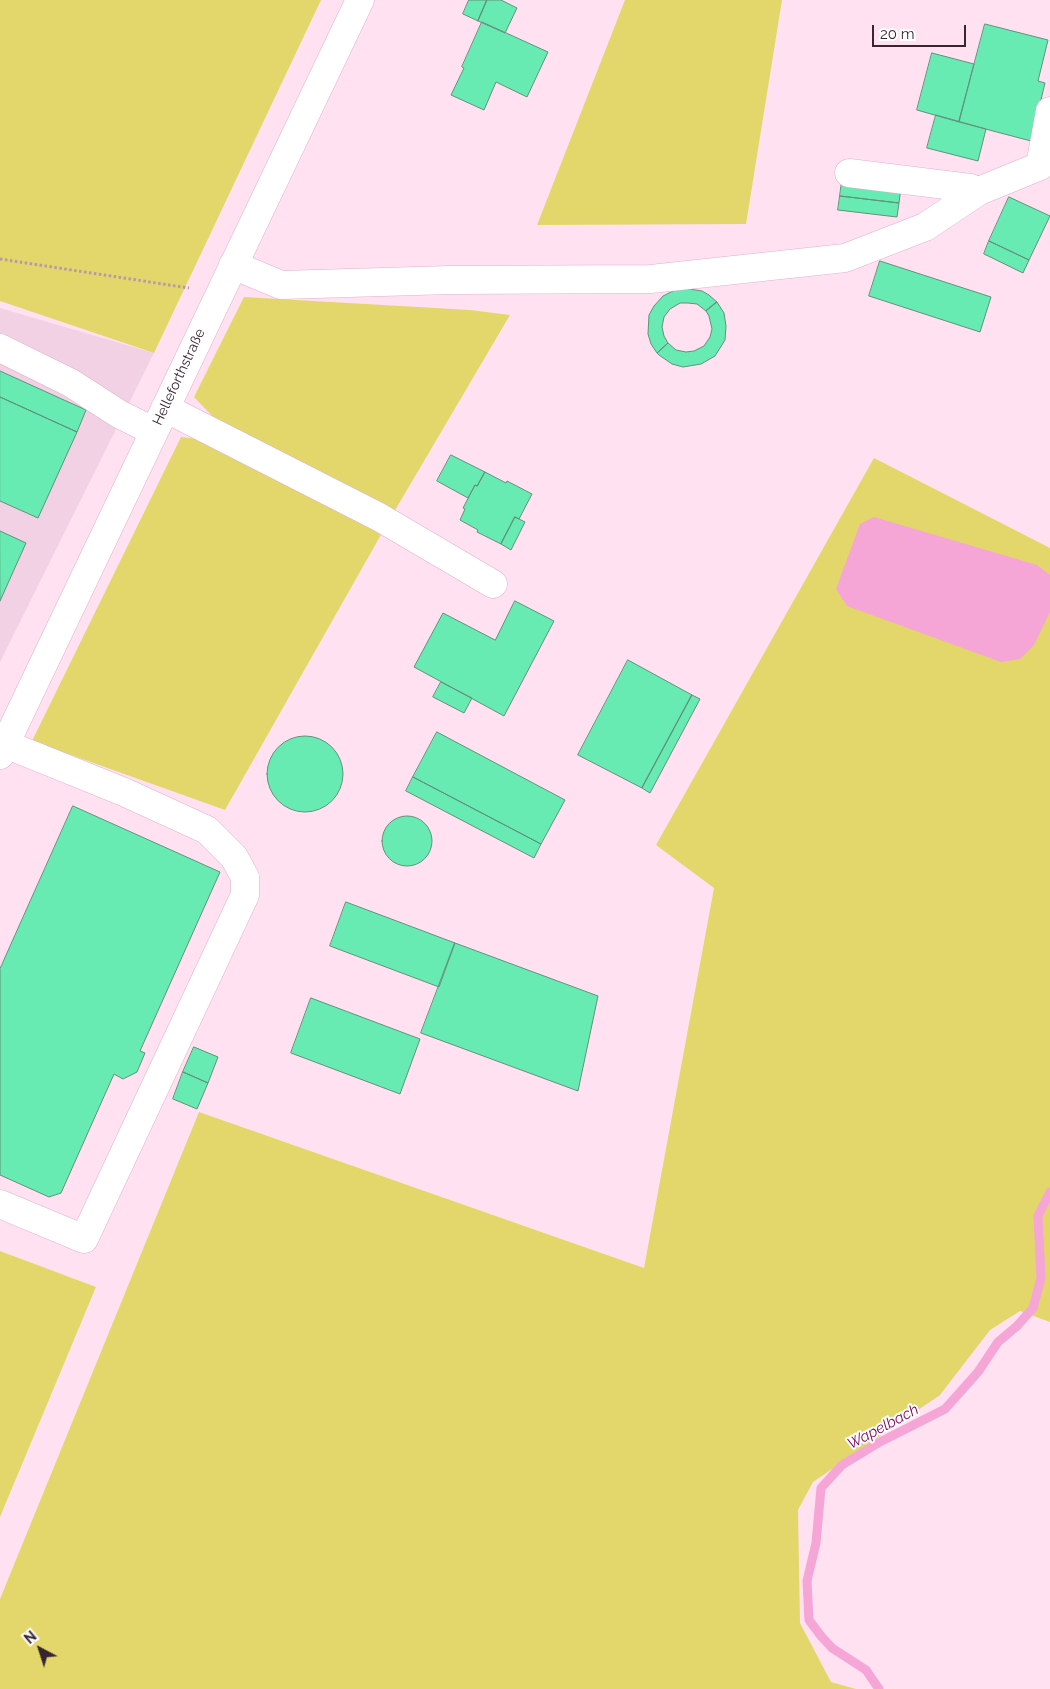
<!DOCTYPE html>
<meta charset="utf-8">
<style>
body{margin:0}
#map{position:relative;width:1050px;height:1689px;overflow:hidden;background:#ffe1f2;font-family:Raleway,sans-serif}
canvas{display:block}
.north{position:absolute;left:15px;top:1624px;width:50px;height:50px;-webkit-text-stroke:4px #fff;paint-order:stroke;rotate:320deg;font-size:14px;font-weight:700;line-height:20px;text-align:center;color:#372530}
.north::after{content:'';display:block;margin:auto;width:18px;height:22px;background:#372530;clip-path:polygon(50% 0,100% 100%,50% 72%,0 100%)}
.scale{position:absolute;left:872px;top:25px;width:94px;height:22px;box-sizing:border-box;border:2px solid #372530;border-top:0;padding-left:6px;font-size:15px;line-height:18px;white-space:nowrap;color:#372530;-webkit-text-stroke:4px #fff;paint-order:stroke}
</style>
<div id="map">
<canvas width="1050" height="1689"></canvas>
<div class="north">N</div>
<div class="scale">20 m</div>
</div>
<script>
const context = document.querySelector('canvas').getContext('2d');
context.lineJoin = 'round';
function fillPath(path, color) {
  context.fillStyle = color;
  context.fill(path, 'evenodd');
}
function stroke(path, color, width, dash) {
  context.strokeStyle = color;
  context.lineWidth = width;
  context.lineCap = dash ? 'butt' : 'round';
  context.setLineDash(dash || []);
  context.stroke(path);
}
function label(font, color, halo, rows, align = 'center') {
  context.font = font + ' Raleway,sans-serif';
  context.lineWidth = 4;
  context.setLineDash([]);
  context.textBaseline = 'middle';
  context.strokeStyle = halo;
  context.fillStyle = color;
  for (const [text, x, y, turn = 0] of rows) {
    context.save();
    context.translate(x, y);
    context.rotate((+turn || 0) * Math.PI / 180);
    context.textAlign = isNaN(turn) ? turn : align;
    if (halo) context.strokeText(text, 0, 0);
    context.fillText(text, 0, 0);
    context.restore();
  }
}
fillPath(new Path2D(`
 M 0,308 L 154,353 L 0,662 Z`), '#f2d1e4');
fillPath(new Path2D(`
 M 0,0 L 321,0 L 154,353 L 0,301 Z
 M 625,0 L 782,0 L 746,224 L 537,225 Z
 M 244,297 L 470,310 L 510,315 L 394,512 L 220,424 L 194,397 Z
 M 181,437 L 206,440 L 382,533 L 225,810 L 32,741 Z
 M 874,458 L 1050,548 L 1050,1322 L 1020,1311 L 990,1330 L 940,1395 L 813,1482 L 798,1510 L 800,1623 L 831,1682 L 856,1689 L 0,1689 L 0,1599 L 199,1112 L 644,1268 L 714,888 L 656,845 Z
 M 0,1251 L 96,1287 L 0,1517 Z`), '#e3d76b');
fillPath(new Path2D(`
 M 874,517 L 1037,565 L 1050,575 L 1050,612 L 1034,645 L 1020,659 L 1001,662 L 847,606 L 836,589 L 860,524 Z`), '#f5a5d6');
stroke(new Path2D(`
 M 879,1689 L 866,1670 L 832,1648 L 821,1636 L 809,1620 L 807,1581 L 816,1543 L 821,1488 L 842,1465 L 880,1442 L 945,1409 L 978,1372 L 998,1342 L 1017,1326 L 1033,1308 L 1041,1278 L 1038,1216 L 1050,1192`), '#f5a5d6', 9);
const building = new Path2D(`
 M 469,0 L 487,0 L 478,21 L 463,14 Z
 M 487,0 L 501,0 L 517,8 L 505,33 L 478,21 Z
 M 482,22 L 548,52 L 527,97 L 496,82 L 484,110 L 451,95 L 464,68 L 462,67 Z
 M 985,24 L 1048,40 L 1038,81 L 1045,83 L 1031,141 L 959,122 Z
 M 932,53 L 974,64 L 959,122 L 917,110 Z
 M 936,115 L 986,129 L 978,161 L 927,148 Z
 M 842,180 L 901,187 L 899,203 L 840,196 Z
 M 840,196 L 899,203 L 897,217 L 838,210 Z
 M 1009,197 L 1050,216 L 1029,260 L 989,241 Z
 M 989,241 L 1029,260 L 1023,273 L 984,254 Z
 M 880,261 L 991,297 L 980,332 L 869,296 Z
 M 683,288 L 702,291 L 709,295 L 717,302 L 706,311 L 697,304 L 688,303 L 680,303 L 670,309 L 664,317 L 662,327 L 664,336 L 668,343 L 657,353 L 651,344 L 648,334 L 649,315 L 654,306 L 663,296 L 673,291 Z
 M 717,302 L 724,313 L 726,326 L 725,340 L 715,356 L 701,364 L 683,367 L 672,364 L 659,355 L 657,353 L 668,343 L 676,350 L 686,352 L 694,351 L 704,346 L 710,337 L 712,329 L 709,316 L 706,311 Z
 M 0,371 L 86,410 L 77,432 L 0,397 Z
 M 0,397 L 77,432 L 38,518 L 0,501 Z
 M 451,455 L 485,472 L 477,486 L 475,485 L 468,498 L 437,481 Z
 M 485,472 L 506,483 L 507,481 L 532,494 L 519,519 L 515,517 L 501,544 L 477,532 L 478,530 L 460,520 L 465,509 L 463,508 L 475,485 L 477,486 Z
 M 515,517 L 525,522 L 511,550 L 501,544 Z
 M 0,531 L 26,543 L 0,601 Z
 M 515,601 L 554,621 L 504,716 L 414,667 L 443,613 L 495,640 Z
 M 628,660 L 692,695 L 642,788 L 578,755 Z
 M 441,682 L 472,698 L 464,713 L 433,697 Z
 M 692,695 L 700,699 L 650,793 L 642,788 Z
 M 437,732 L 565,800 L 541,844 L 413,777 Z
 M267 774a38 38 0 1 1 76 0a38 38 0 1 1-76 0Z
 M 413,777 L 541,844 L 534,858 L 406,791 Z
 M 73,806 L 220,872 L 140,1051 L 145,1053 L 137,1072 L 123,1079 L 114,1074 L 61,1193 L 49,1197 L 0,1175 L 0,969 Z
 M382 841a25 25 0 1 1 50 0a25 25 0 1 1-50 0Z
 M 346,902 L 455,943 L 439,987 L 330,946 Z
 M 455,943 L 598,996 L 578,1091 L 421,1033 Z
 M 311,998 L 420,1039 L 400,1094 L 291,1053 Z
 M 194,1047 L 218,1057 L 208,1083 L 183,1072 Z
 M 183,1072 L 208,1083 L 197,1109 L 173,1099 Z`);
fillPath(building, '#67ebb3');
stroke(building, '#60927a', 1);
const minor = new Path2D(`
 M 849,173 L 970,188 L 979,191
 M 233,265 L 281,285 L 450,280 L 651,279 L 845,258 L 925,227 L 979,191 L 1040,166 L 1050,111
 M 0,348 L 71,383 L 119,414 L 153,431
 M 165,408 L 379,517 L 493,584
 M 0,755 L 360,0
 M 0,1204 L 84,1239 L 245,895 L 245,877 L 234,857 L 207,830 L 124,792 L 5,744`);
stroke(minor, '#e0b1cc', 29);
stroke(new Path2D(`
 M 0,259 L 189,288`), '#b59baa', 3, [2.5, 2.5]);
stroke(minor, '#fff', 28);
label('14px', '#372530', '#fff', [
 ["Helleforthstraße",179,377,-65]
]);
label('italic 15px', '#830863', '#fff', [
 ["Wapelbach",883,1427,-28]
]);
</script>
